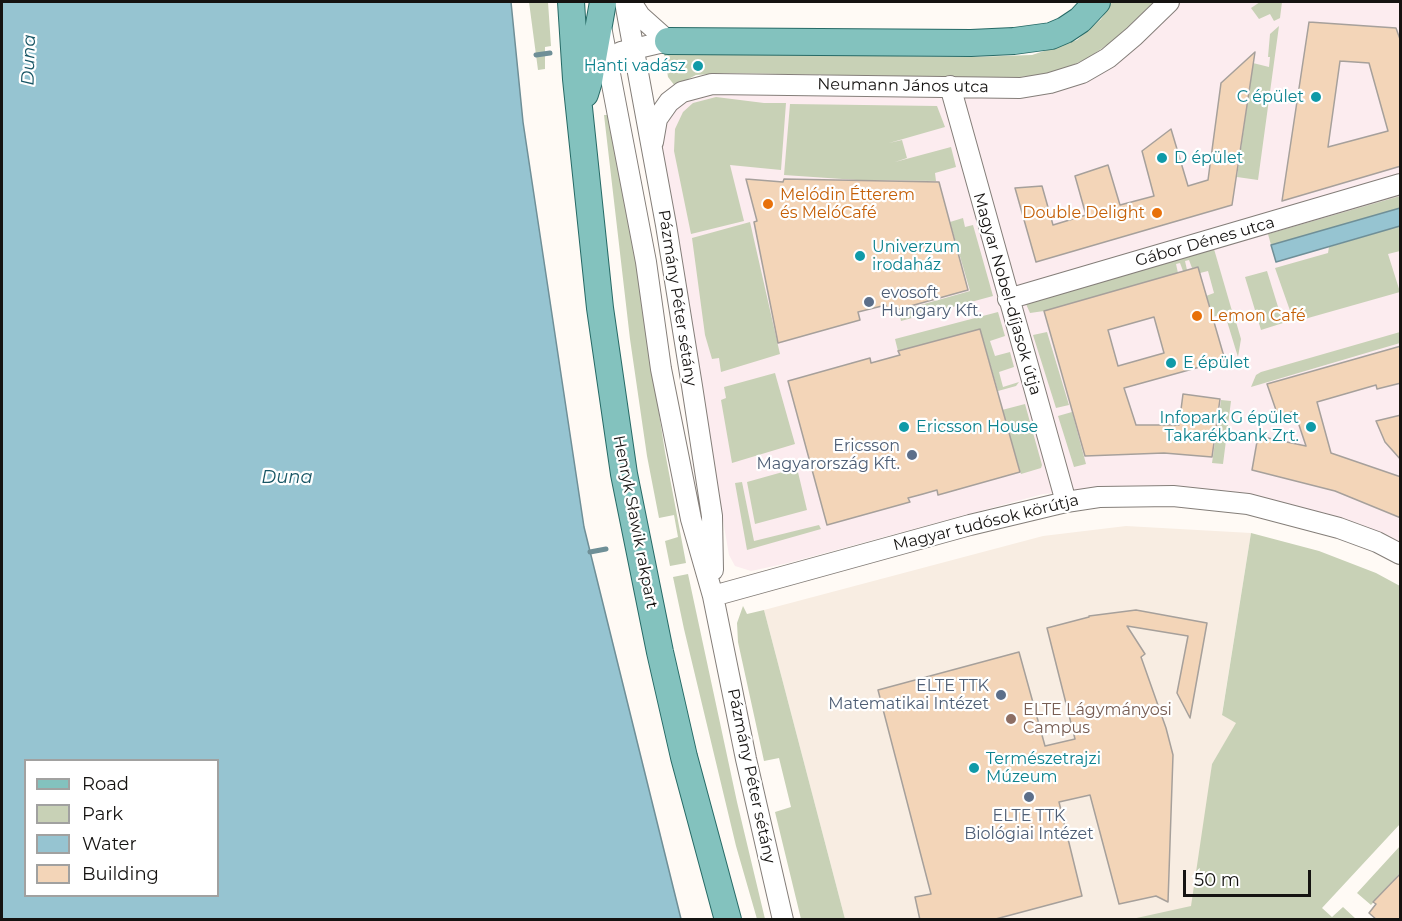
<!DOCTYPE html>
<html>
<head>
<meta charset="utf-8">
<style>
	body { margin:0 }
	#map { position:relative; width:1402px; height:921px; overflow:hidden; background:#fffaf5; font-family:Montserrat,sans-serif }
	canvas { display:block }
	.frame { position:absolute; inset:0; border:3px solid #151311; pointer-events:none }
	.legend { position:absolute; left:24px; top:759px; width:195px; height:138px; box-sizing:border-box; background:#fff; border:2px solid #a1a1a0; margin:0; padding:8px 10px; list-style:none; font-size:18px; color:#151311 }
	.legend li { display:flex; align-items:center; gap:12px; height:30px }
	.legend b { width:30px; border:2px solid #a1a1a0 }
	.scale { position:absolute; left:1183px; top:870px; width:128px; height:27px; box-sizing:border-box; border:3px solid #151311; border-top:0; padding-left:8px; font-size:18px; line-height:21px; white-space:nowrap; color:#151311; -webkit-text-stroke:4px #fff; paint-order:stroke }
</style>
</head>
<body>
<div id="map">
<canvas width="1402" height="921"></canvas>
<div class="frame"></div>
<ul class="legend">
<li><b style="height:8px;background:#83c2be"></b>Road</li>
<li><b style="height:16px;background:#c8d1b6"></b>Park</li>
<li><b style="height:16px;background:#96c4d1"></b>Water</li>
<li><b style="height:16px;background:#f3d5b8"></b>Building</li>
</ul>
<div class="scale">50 m</div>
</div>
<script>
const g = document.querySelector('canvas').getContext('2d');
g.lineJoin = 'round';
function fillPath(path, color) { g.fillStyle = color; g.fill(path, 'evenodd'); }
const poly = rows => new Path2D(rows.map(r => 'M' + r).join(''));
function stroke(path, color, width, dash) { g.strokeStyle = color; g.lineWidth = width; g.lineCap = dash ? 'butt' : 'round'; g.setLineDash(dash || []); g.stroke(path); }
function write(font, color, halo, rows, align = 'center') {
  g.font = font + ' Montserrat,sans-serif'; g.lineWidth = 4.5; g.setLineDash([]); g.textBaseline = 'middle'; g.strokeStyle = halo; g.fillStyle = color; for (const [text, x, y, turn = 0] of rows) {
    g.save(); g.translate(x, y); g.rotate((+turn || 0) * Math.PI / 180); g.textAlign = isNaN(turn) ? turn : align; if (halo) g.strokeText(text, 0, 0); g.fillText(text, 0, 0); g.restore();
  }
}
fillPath(poly([
	[1173,2,1400,2,1400,545,1349,523,1297,506,1258,497,1154,486,1043,494,788,563,751,571,735,566,729,555,658,146,662,118,685,96,715,90,1052,85]
]), '#fcecef');
fillPath(poly([
	[1126,526,1251,533,1222,714,1237,723,1212,764,1195,919,845,919,764,610,1043,536]
]), '#f8ede2');
fillPath(poly([
	[529,2,548,2,551,46,545,47,545,69,538,70],
	[1112,2,1154,2,1114,40,1088,58,1064,69,1041,75,1010,78,725,73,696,75,675,86,668,77,664,53,973,57,1032,55,1077,40,1101,19],
	[1260,2,1282,2,1280,18,1274,21,1270,14,1259,19,1251,8],
	[1279,26,1258,180,1237,177,1253,63,1269,67,1270,57,1268,57,1270,34],
	[716,97,764,103,786,103,781,170,730,165,744,221,691,234,674,151,675,129,683,112,693,103],
	[790,104,937,106,945,127,889,143,902,140,907,158,895,162,951,147,956,167,935,173,936,181,857,180,784,175],
	[604,115,608,115,629,220,665,452,686,563,670,566,665,541,678,537,674,515,659,518,647,456,630,339],
	[1400,196,1400,208,1271,245,1268,234],
	[963,218,965,227,973,225,993,296,901,321,899,311,970,291,950,222],
	[750,222,780,354,721,372,719,358,712,359,705,335,692,238],
	[1400,226,1400,251,1388,254,1400,292,1294,322,1275,268,1328,253,1329,247],
	[1214,249,1232,311,1224,314,1212,317,1206,296,1214,293,1208,271,1200,273,1198,267,1192,268,1189,260,1185,261,1187,270,1183,271,1180,263,1176,264,1178,273,1044,311,1030,313,1026,304],
	[1267,271,1283,323,1261,330,1245,277],
	[998,312,1005,336,990,341,995,356,1010,352,1014,367,999,372,1003,387,1019,382,1016,386,998,391,980,329,898,351,895,339],
	[1234,315,1241,339,1238,357,1226,318],
	[1047,332,1069,405,1056,408,1033,335],
	[1400,332,1400,343,1251,387,1256,375,1261,372],
	[775,373,795,444,732,463,721,400,726,398,724,387],
	[1221,400,1231,401,1223,464,1212,463],
	[1025,404,1042,465,1041,468,1021,474,1002,410],
	[1072,412,1086,464,1074,467,1058,416],
	[797,468,807,510,755,524,747,482],
	[742,482,754,541,819,525,821,529,747,550,735,483],
	[1251,533,1319,551,1376,573,1400,586,1400,824,1322,908,1332,917,1343,907,1356,919,1132,919,1191,906,1212,764,1236,723,1222,715],
	[688,574,737,802,765,919,757,919,736,846,684,629,673,577],
	[743,606,747,614,764,610,845,919,801,919,775,812,791,807,779,758,764,761,738,642,737,623],
	[1400,846,1400,873,1371,905,1357,893]
]), '#c8d1b6');
const water = poly([
	[2,2,511,2,523,122,584,527,681,919,2,919,2,2],
	[26,760,218,760,218,896,26,896,26,760],
	[1400,208,1400,226,1276,262,1271,245,1400,208]
]);
fillPath(water, '#96c4d1');
stroke(water, '#6f8f97', 1.5);
stroke(poly([
	[536,55,550,53],
	[590,552,606,549]
]), '#6f8f97', 5);
const building = poly([
	[1309,22,1396,28,1401,42,1401,166,1282,201,1309,22],
	[1340,61,1369,63,1388,131,1328,147,1340,61],
	[1255,52,1232,205,1036,262,1015,188,1042,186,1053,225,1086,215,1075,176,1108,165,1120,205,1154,196,1142,151,1171,129,1188,186,1208,180,1221,83,1255,52],
	[746,179,783,182,784,179,939,182,968,290,889,312,886,305,858,312,860,320,778,343,754,222,757,221,746,179],
	[1198,267,1225,360,1124,388,1136,425,1179,425,1183,394,1220,399,1212,457,1164,453,1085,456,1044,311,1198,267],
	[1154,317,1164,353,1118,366,1108,330,1154,317],
	[980,329,1020,472,938,495,937,490,923,494,908,498,910,502,827,525,788,381,870,358,871,363,900,355,898,351,980,329],
	[1401,346,1401,383,1377,389,1376,385,1317,402,1331,453,1401,477,1401,518,1335,491,1252,470,1258,436,1306,446,1295,413,1292,412,1278,416,1267,384,1401,346],
	[1401,415,1401,460,1385,442,1376,421,1401,415],
	[1136,610,1207,623,1190,718,1177,693,1188,636,1127,626,1145,654,1141,657,1166,728,1173,755,1168,902,1156,896,1119,904,1090,795,1059,802,1082,896,992,920,920,920,915,897,931,894,878,690,1019,652,1045,746,1075,739,1047,628,1089,617,1089,616,1136,610],
	[1401,873,1401,920,1377,920,1369,913,1376,904,1373,902,1401,873]
]);
fillPath(building, '#f3d5b8');
stroke(building, '#a6a09b', 1.5);
const minor = poly([
	[625,2,666,225,692,386,712,516,713,570],
	[631,2,640,16,668,41],
	[602,32,646,262,661,369,691,519,713,596,746,759,783,920],
	[621,52,668,41],
	[950,86,1066,502],
	[653,142,657,119,669,102,682,92,712,84,1020,88,1050,83,1082,73,1108,58,1134,36,1169,2],
	[1008,299,1400,184],
	[713,596,970,525,1066,502,1099,497,1173,496,1248,504,1339,528,1377,542,1400,554]
]);
const major = poly([
	[571,2,576,79,600,308,624,474,660,652,684,757,728,920],
	[668,41,971,43,1014,41,1051,36,1065,30,1080,20,1097,2],
	[585,94,589,81,603,2]
]);
stroke(minor, '#847e79', 22);
stroke(major, '#276a66', 28);
stroke(minor, '#fff', 20);
stroke(major, '#83c2be', 26);
for (const [x, y, r, color] of [
	[698,66,6,"#0f9aa8"],
	[1316,97,6,"#0f9aa8"],
	[1162,158,6,"#0f9aa8"],
	[768,204,6,"#e8710a"],
	[1157,213,6,"#e8710a"],
	[860,256,6,"#0f9aa8"],
	[869,302,6,"#5c6f8a"],
	[1197,316,6,"#e8710a"],
	[1171,363,6,"#0f9aa8"],
	[904,427,6,"#0f9aa8"],
	[1311,427,6,"#0f9aa8"],
	[912,455,6,"#5c6f8a"],
	[1001,695,6,"#5c6f8a"],
	[1011,719,6,"#8d6e63"],
	[974,768,6,"#0f9aa8"],
	[1029,797,6,"#5c6f8a"]
]) { const dot = new Path2D(); dot.arc(x, y, r, 0, 2 * Math.PI); g.fillStyle = color; g.fill(dot); stroke(dot, '#fff', 2); }
write('16px', '#0d838f', '#fff', [
	["Hanti vadász",686,66,"right"],
	["C épület",1304,97,"right"],
	["D épület",1174,158],
	["Univerzum",872,247],
	["irodaház",872,265],
	["E épület",1183,363],
	["Infopark G épület",1299,418,"right"],
	["Takarékbank Zrt.",1299,436,"right"],
	["Ericsson House",916,427],
	["Természetrajzi",986,759],
	["Múzeum",986,777]
], 'left');
write('16px', '#151311', '#fff', [
	["Neumann János utca",903,86,1],
	["Gábor Dénes utca",1205,242,-16],
	["Magyar Nobel-díjasok útja",1007,294,74],
	["Pázmány Péter sétány",677,298,81],
	["Henryk Sławik rakpart",635,522,79],
	["Magyar tudósok körútja",986,523,-14],
	["Pázmány Péter sétány",751,776,78]
]);
write('16px', '#c56008', '#fff', [
	["Melódin Étterem",780,195],
	["és MelóCafé",780,213],
	["Double Delight",1145,213,"right"],
	["Lemon Café",1209,316]
], 'left');
write('16px', '#4e5e75', '#fff', [
	["evosoft",881,293,"left"],
	["Hungary Kft.",881,311,"left"],
	["Ericsson",900,446],
	["Magyarország Kft.",900,464],
	["ELTE TTK",989,686],
	["Matematikai Intézet",989,704],
	["ELTE TTK",1029,816,"center"],
	["Biológiai Intézet",1029,834,"center"]
], 'right');
write('16px', '#785e54', '#fff', [
	["ELTE Lágymányosi",1023,710],
	["Campus",1023,728]
], 'left');
write('italic 18px', '#185665', '#fff', [
	["Duna",29,60,-88],
	["Duna",287,478]
]);
</script>
</body>
</html>
